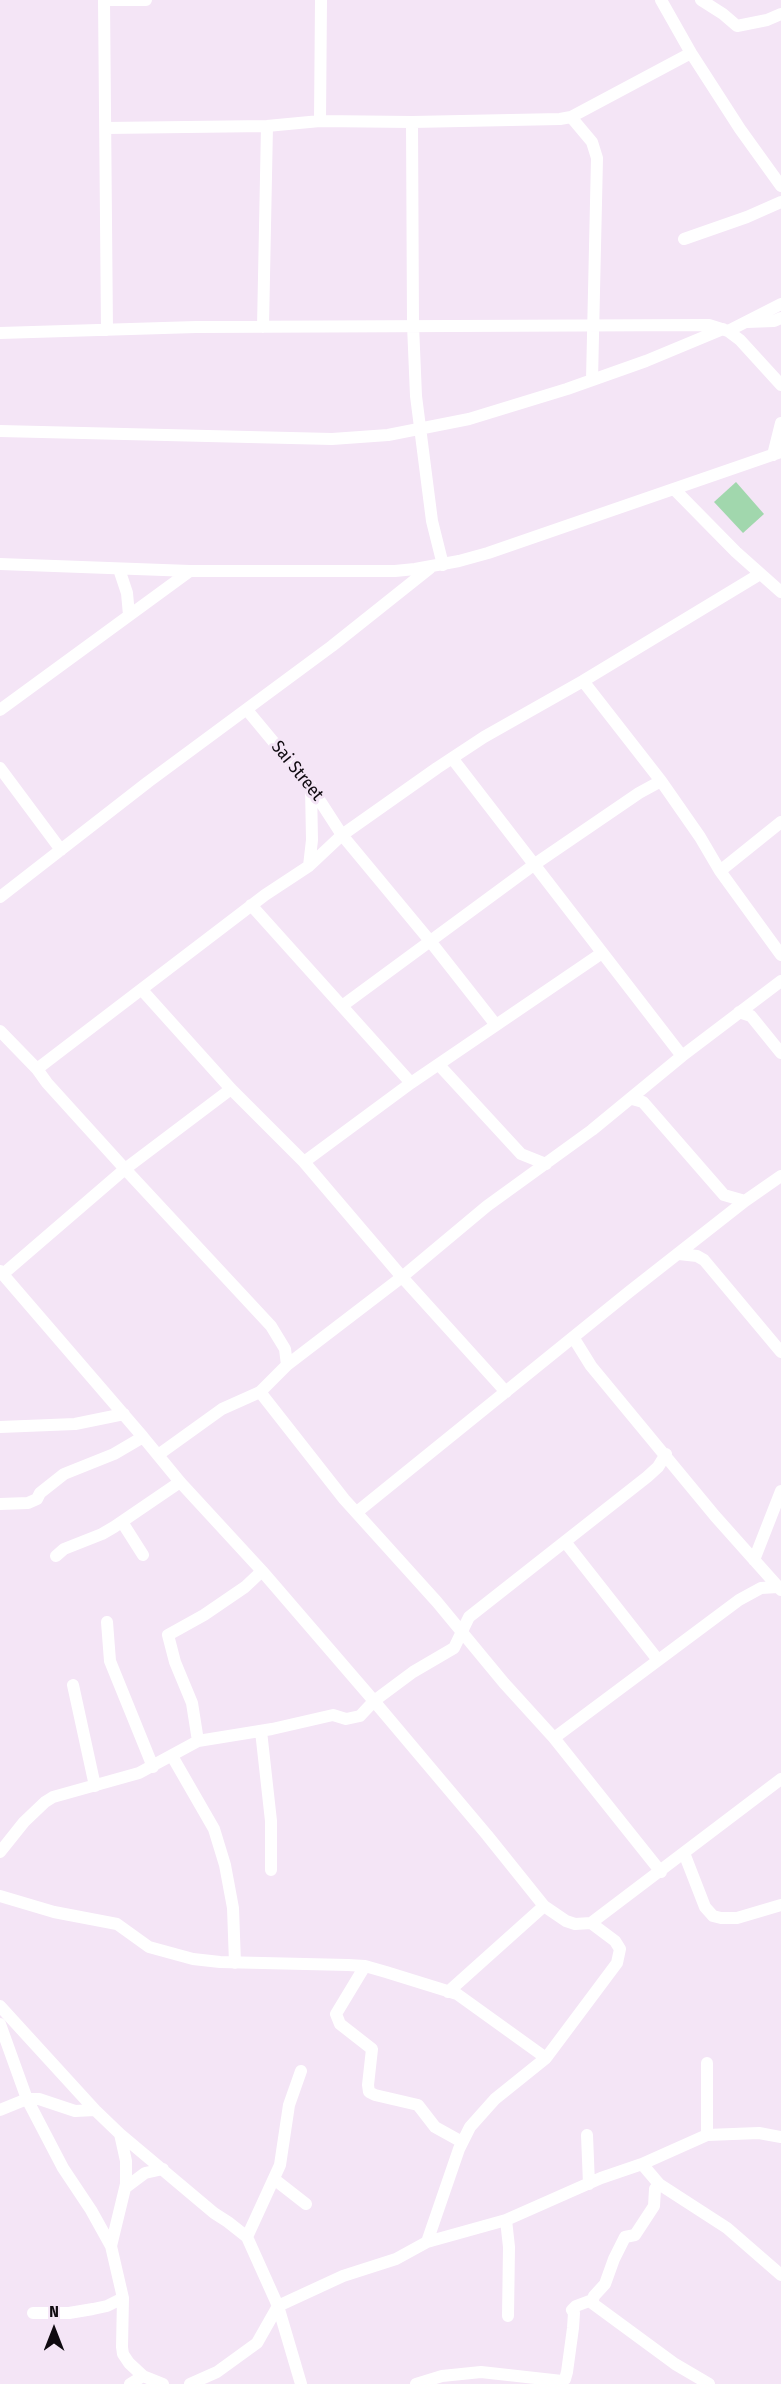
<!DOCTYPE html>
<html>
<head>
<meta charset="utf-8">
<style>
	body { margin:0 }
	#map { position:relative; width:781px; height:2384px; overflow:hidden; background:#f4e5f6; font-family:"Fira Sans Condensed",sans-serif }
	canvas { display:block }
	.north { position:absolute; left:24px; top:2300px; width:60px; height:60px; -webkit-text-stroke:4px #f4e5f6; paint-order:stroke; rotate:0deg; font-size:16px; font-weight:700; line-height:24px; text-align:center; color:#0f0a10 }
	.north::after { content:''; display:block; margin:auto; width:21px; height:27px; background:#0f0a10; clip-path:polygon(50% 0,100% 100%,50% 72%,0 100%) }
</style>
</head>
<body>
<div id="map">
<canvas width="781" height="2384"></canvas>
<div class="north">N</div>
</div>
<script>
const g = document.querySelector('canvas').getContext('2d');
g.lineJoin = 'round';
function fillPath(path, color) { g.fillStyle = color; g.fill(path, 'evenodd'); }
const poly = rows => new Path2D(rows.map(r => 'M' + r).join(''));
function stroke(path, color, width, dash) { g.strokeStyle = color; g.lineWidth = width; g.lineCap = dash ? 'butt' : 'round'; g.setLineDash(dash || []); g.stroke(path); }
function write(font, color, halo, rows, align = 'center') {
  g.font = font + ' "Fira Sans Condensed",sans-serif'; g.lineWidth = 6; g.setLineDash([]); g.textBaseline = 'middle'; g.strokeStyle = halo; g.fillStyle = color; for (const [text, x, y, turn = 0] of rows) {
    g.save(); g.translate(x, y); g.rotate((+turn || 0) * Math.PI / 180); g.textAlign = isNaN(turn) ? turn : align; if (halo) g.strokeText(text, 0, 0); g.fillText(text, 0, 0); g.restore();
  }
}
fillPath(poly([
	[736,482,764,514,743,533,714,502]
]), '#a1d7ad');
stroke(poly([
	[104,0,107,330],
	[104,0,146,0],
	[661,0,691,53,740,129,781,186],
	[701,0,723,14,737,26,767,20,781,14],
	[571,117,592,142,597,158,592,380],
	[320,121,321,0],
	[412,122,413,325,416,396,432,521,443,565],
	[106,128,267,126,320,121,412,122,560,119,571,117,691,53],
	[684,239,747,217,781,202],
	[747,322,774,321,781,318],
	[263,327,267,126],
	[728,331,781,304],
	[0,333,196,327,709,325,728,331,740,340,781,385],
	[0,431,332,439,388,435,469,419,567,389,646,361,723,329],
	[773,455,781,423],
	[674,489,736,552,781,592],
	[0,564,190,571,395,571,415,569,459,561,488,553,781,452],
	[119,569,127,593,129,615],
	[583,681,661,781,700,837,720,871,781,955],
	[0,710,190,571],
	[247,710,311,787,342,835,430,941,496,1025],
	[452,758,682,1056],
	[0,768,61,850],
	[309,866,312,840,311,787],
	[720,871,781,822],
	[0,897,148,782,332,646,430,568],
	[251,905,411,1083],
	[142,990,231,1089,304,1162,402,1277,506,1392],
	[342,1006,535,864,639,793,661,781],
	[739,1012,751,1016,781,1053],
	[0,1031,37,1069,47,1083,125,1169,271,1326,285,1349,287,1365],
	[439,1065,521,1154,546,1164],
	[37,1069,265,895,309,866,342,835,437,768,484,737,583,681,760,574],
	[632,1099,643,1102,724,1195,745,1201],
	[304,1162,411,1083,602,953],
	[679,1254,697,1256,704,1260,781,1352],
	[0,1271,143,1437,180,1482,262,1571,374,1701,487,1835,544,1906,566,1921,575,1924,591,1923,781,1779],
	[3,1274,125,1169,231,1089],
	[573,1337,591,1366,715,1516,781,1590],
	[260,1392,344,1499,437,1602,504,1683,554,1738,661,1872],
	[0,1427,75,1424,124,1414],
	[158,1455,222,1409,260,1392,287,1365,402,1277,487,1206,592,1130,682,1056,781,981],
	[0,1504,28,1503,37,1499,40,1493,64,1474,114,1454,143,1437],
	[357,1512,629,1292,745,1201,781,1176],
	[122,1522,143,1555],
	[566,1543,658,1660],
	[56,1556,64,1549,102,1534,114,1527,180,1482],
	[754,1560,781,1491],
	[107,1622,110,1661,153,1767],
	[73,1685,95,1786],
	[261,1731,271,1821,271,1870],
	[554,1738,739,1600,761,1588,778,1587],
	[198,1741,192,1703,175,1662,168,1635,204,1615,245,1587,262,1571],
	[172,1756,214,1829,225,1865,233,1908,235,1963],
	[0,1852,24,1822,45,1802,53,1797,139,1773,198,1741,272,1729,333,1715,346,1719,360,1716,374,1701,413,1672,454,1648,469,1617,647,1477,658,1467,666,1454],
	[684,1853,705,1907,713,1916,721,1918,737,1918,781,1905],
	[0,1896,54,1912,117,1924,149,1947,193,1959,220,1962,348,1965,365,1966,386,1972,457,1994,546,2058],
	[365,1966,336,2014,340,2024,372,2049,368,2085,369,2092,375,2095,418,2105,435,2127,462,2142],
	[448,1992,544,1906],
	[0,2006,95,2110,120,2134,214,2213,228,2222,247,2237,278,2306,301,2384],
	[0,2024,27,2099,63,2168,91,2210,111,2246,123,2298,122,2347,123,2354,129,2363,143,2376,163,2384],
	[707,2063,707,2135],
	[0,2110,27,2099,39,2099,75,2111,95,2110],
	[587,2135,589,2184],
	[642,2164,659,2184,727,2228,781,2275],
	[274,2179,306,2204],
	[659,2184,655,2189,654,2206,635,2235,625,2237,614,2259,605,2284,594,2296,592,2303,675,2364,709,2384],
	[125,2188,145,2173,163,2169],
	[506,2220,509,2247,508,2316],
	[247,2237,280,2165,289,2105,301,2071],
	[427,2242,506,2220,601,2178,642,2164,707,2135,759,2133,781,2137],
	[111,2246,126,2184,126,2161,120,2134],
	[33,2313,69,2313,93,2309,107,2306,123,2298],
	[130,2384,143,2376],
	[190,2384,217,2372,257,2343,278,2306,343,2276,396,2259,427,2242,459,2149,470,2127,495,2099,546,2058,617,1963,620,1949,615,1941,591,1923],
	[416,2384,442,2376,481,2372,562,2381,565,2379,567,2372,573,2328,574,2313,572,2310,576,2306,592,2300]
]), '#fff', 12);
write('18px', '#0f0a10', '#f4e5f6', [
	["Sai Street",297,771,51]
]);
</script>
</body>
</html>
